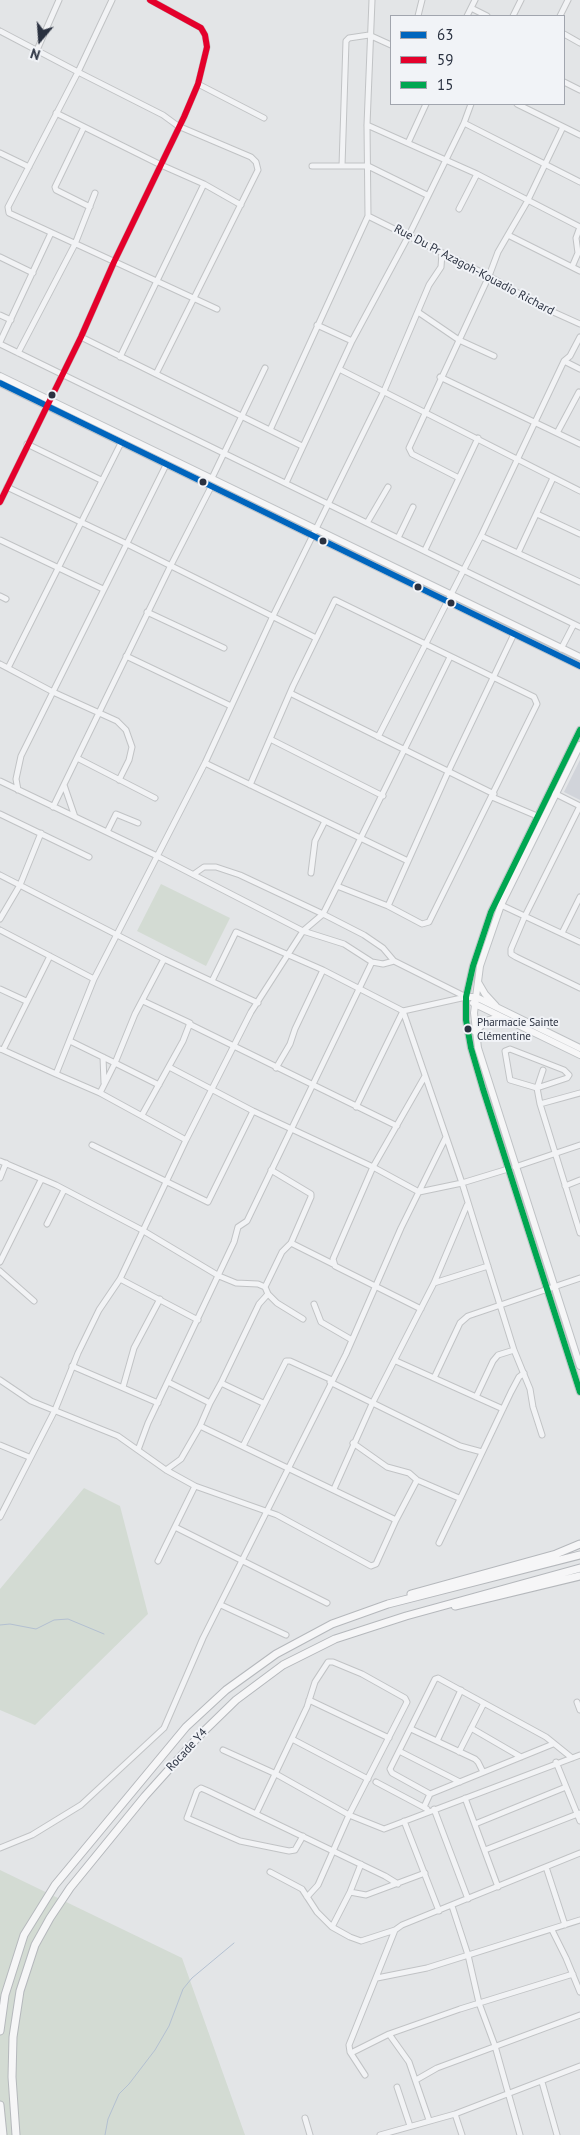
<!DOCTYPE html>
<html>
<head>
<meta charset="utf-8">
<style>
	body { margin:0 }
	#map { position:relative; width:580px; height:2135px; overflow:hidden; background:#e3e5e7; font-family:"PT Sans",sans-serif }
	canvas { display:block }
	.legend { position:absolute; left:390px; top:15px; width:175px; height:90px; box-sizing:border-box; background:#f1f3f7; border:1px solid #a1a5ae; margin:0; padding:6px 9px; list-style:none; font-size:15px; color:#2a3140 }
	.legend li { display:flex; align-items:center; gap:10px; height:25px }
	.legend b { width:25px; border:1px solid #a1a5ae }
	.north { position:absolute; left:15px; top:15px; width:50px; height:50px; -webkit-text-stroke:4px #f1f3f7; paint-order:stroke; rotate:198deg; font-size:14px; font-weight:700; line-height:20px; text-align:center; color:#2a3140 }
	.north::after { content:''; display:block; margin:auto; width:18px; height:22px; background:#2a3140; clip-path:polygon(50% 0,100% 100%,50% 72%,0 100%) }
</style>
</head>
<body>
<div id="map">
<canvas width="580" height="2135"></canvas>
<ul class="legend">
<li><b style="height:6px;background:#0065bd"></b>63</li>
<li><b style="height:6px;background:#e4002b"></b>59</li>
<li><b style="height:6px;background:#00a651"></b>15</li>
</ul>
<div class="north">N</div>
</div>
<script>
const g = document.querySelector('canvas').getContext('2d');
g.lineJoin = 'round';
function fillPath(path, color) { g.fillStyle = color; g.fill(path, 'evenodd'); }
const poly = rows => new Path2D(rows.map(r => 'M' + r).join(''));
function stroke(path, color, width, dash) { g.strokeStyle = color; g.lineWidth = width; g.lineCap = dash ? 'butt' : 'round'; g.setLineDash(dash || []); g.stroke(path); }
function write(font, color, halo, rows, align = 'center') {
  g.font = font + ' "PT Sans",sans-serif'; g.lineWidth = 4; g.setLineDash([]); g.textBaseline = 'middle'; g.strokeStyle = halo; g.fillStyle = color; for (const [text, x, y, turn = 0] of rows) {
    g.save(); g.translate(x, y); g.rotate((+turn || 0) * Math.PI / 180); g.textAlign = isNaN(turn) ? turn : align; if (halo) g.strokeText(text, 0, 0); g.fillText(text, 0, 0); g.restore();
  }
}
fillPath(poly([
	[580,760,580,800,564,792]
]), '#d1d4da');
fillPath(poly([
	[161,884,230,918,206,966,137,931],
	[84,1488,120,1506,148,1614,35,1725,0,1710,0,1589],
	[0,1870,182,1958,245,2135,0,2135]
]), '#d3dbd3');
stroke(poly([
	[0,1625,10,1624,36,1629,54,1620,68,1619,104,1634],
	[105,2135,108,2119,119,2094,129,2084,155,2050,169,2026,183,1989,192,1978,234,1943]
]), '#b3c0d1', 1);
const minor = poly([
	[112,0,78,72,163,115,178,126,251,157,256,162,258,170,156,374],
	[471,8,487,16],
	[418,16,422,0],
	[467,16,475,0],
	[513,16,521,0],
	[560,16,568,0],
	[0,31,78,72,8,207,9,213,217,309],
	[564,34,580,43],
	[37,50,59,0],
	[564,82,580,90],
	[198,84,264,118],
	[517,104,580,135],
	[56,113,161,165,204,184,241,205],
	[464,123,580,182],
	[367,125,477,174,580,227],
	[84,127,55,187,56,190,90,207],
	[408,143,426,104],
	[0,153,29,167],
	[312,166,368,166,427,195],
	[342,166,346,41,349,38,369,35,391,45],
	[459,209,477,174],
	[368,216,489,276,540,306,580,324],
	[508,235,580,271],
	[0,257,33,273],
	[572,267,578,253,576,238,580,227],
	[418,312,459,340,494,356],
	[0,315,11,320],
	[317,325,352,341],
	[81,337,302,446],
	[0,342,51,233],
	[0,344,580,627],
	[18,353,75,244,95,193],
	[120,357,204,184],
	[564,361,580,369],
	[339,369,580,491],
	[440,377,580,444],
	[270,430,368,216,367,125,372,0],
	[557,433,579,392],
	[27,444,101,480],
	[212,478,265,368],
	[459,478,412,454,409,448,489,276,498,252,527,202,563,127],
	[286,483,352,341,409,235,464,123,471,104],
	[7,487,127,544,316,638],
	[0,502,81,337,114,262,184,117,198,84,207,47,205,35,201,28,150,0],
	[537,514,580,534],
	[367,523,388,487],
	[481,536,580,582],
	[398,538,413,507],
	[0,540,103,589],
	[425,550,478,438],
	[518,553,553,478],
	[0,596,6,599],
	[147,612,224,648],
	[561,649,574,624],
	[126,656,231,706],
	[0,664,53,692,117,721,126,730,132,747,129,760,119,780],
	[8,668,121,443],
	[290,693,494,794],
	[378,737,481,536,564,361,570,356,580,337],
	[270,739,383,796],
	[77,758,155,798],
	[205,763,408,861],
	[0,781,157,856,303,931,323,914,364,935,383,948,394,961],
	[64,785,75,817],
	[250,785,293,686,335,600,534,697,537,704,429,922,422,924,388,906],
	[18,790,16,779,21,756,166,465],
	[554,793,580,806],
	[492,797,537,816],
	[580,806,525,916,511,949,511,954,516,957,580,988],
	[53,807,170,567,211,487],
	[0,814,89,857],
	[107,832,116,814,138,823],
	[311,873,315,841,325,821],
	[194,874,204,867,216,867,240,875,323,914,337,886,388,906,448,772,514,634],
	[0,875,164,959,258,1003],
	[337,886,450,657],
	[501,905,580,942],
	[0,919,20,885,41,833],
	[0,930,94,979],
	[562,933,580,897],
	[212,981,236,932,323,970],
	[0,989,26,1001],
	[403,1011,462,1183,514,1350,530,1389,533,1407,542,1435],
	[189,1024,397,1126],
	[70,1041,115,1063,100,1093],
	[0,1049,3,1050,50,956],
	[3,1050,56,1074],
	[103,1057,104,1083],
	[169,1067,253,1111,373,1167,419,1192,462,1183,508,1169],
	[276,1068,290,1044,295,1029,323,970,403,1011,466,997],
	[159,1085,115,1063,135,1014,164,959],
	[580,1093,540,1104,580,1233],
	[540,1104,537,1088,510,1080,505,1051,510,1049,564,1070,569,1075,567,1078,537,1088,543,1070],
	[356,1107,403,1011],
	[142,1115,183,1041,190,1023,143,1001],
	[186,1140,100,1093,56,1074,94,979,205,763,272,618,384,391,429,285,441,267,442,253],
	[92,1145,208,1202,253,1111],
	[0,1161,56,1185,142,1230,219,1276,236,1283,258,1284,265,1287,268,1294,277,1303,303,1319],
	[515,1167,580,1145],
	[271,1170,311,1194,311,1197,291,1243,333,1264],
	[0,1178,6,1163],
	[565,1186,580,1180],
	[47,1224,64,1190],
	[0,1262,41,1180],
	[0,1271,34,1301],
	[120,1279,198,1320],
	[434,1283,488,1266],
	[265,1287,282,1252,291,1243],
	[314,1304,321,1322,352,1340],
	[421,1309,335,1266,333,1259,373,1167,425,1076],
	[396,1361,503,1409],
	[72,1366,158,1403],
	[434,1378,460,1323,468,1316,580,1278],
	[0,1380,31,1401,118,1436,166,1470,195,1486,277,1515,371,1566,376,1564,396,1520,200,1426,181,1459,166,1470],
	[168,1382,210,1403,200,1426],
	[330,1382,460,1446,482,1452],
	[123,1387,134,1348,160,1299],
	[476,1397,493,1361,498,1355,514,1350],
	[210,1403,221,1383],
	[263,1403,221,1383,259,1304,268,1294],
	[353,1443,387,1467,409,1473,417,1480,459,1498],
	[0,1445,29,1457],
	[243,1446,286,1361,290,1361,332,1380],
	[138,1450,148,1423,234,1242,238,1227,247,1221,372,962],
	[334,1489,372,1404,434,1283,467,1205],
	[0,1517,55,1410,78,1353,99,1310,120,1279,186,1140,251,1012,303,931,344,944,372,962,383,964,394,961,466,997],
	[396,1520,417,1480],
	[175,1527,327,1603],
	[439,1543,511,1392,519,1377,524,1373],
	[158,1561,195,1486],
	[221,1605,286,1635],
	[309,1700,389,1738],
	[577,1702,580,1710],
	[471,1728,521,1757],
	[411,1729,475,1759,478,1762,483,1772],
	[292,1739,368,1779],
	[437,1741,461,1690],
	[223,1750,276,1774,349,1815,384,1829,580,1755],
	[399,1751,460,1782],
	[459,1752,484,1703],
	[556,1762,580,1821],
	[376,1782,427,1809],
	[430,1794,392,1773,390,1769,435,1679,438,1678,546,1737,572,1758],
	[465,1798,498,1887],
	[424,1807,430,1794,553,1744],
	[434,1809,468,1899],
	[256,1814,307,1707,315,1682,328,1662,333,1662,362,1674,405,1698,407,1702,349,1815,318,1885,307,1897],
	[404,1821,439,1911],
	[475,1824,566,1787],
	[303,1836,295,1850,289,1851,240,1841,187,1818,197,1791,201,1788,208,1791,385,1876,398,1884],
	[0,1848,32,1835,81,1805,164,1728,203,1638,346,1354,401,1228,446,1137],
	[485,1850,580,1813],
	[546,1867,565,1925],
	[270,1872,302,1889,317,1912,332,1927,350,1937,361,1941,395,1930],
	[350,1892,366,1895,425,1873],
	[452,1906,468,1955,479,2003,495,2046,520,2135],
	[332,1927,350,1892,361,1864],
	[552,1930,566,1958,580,1992],
	[377,1978,427,1968,580,1920],
	[389,2034,460,2009,573,1974],
	[351,2053,389,2034,409,2062,429,2120],
	[365,2075,350,2052,349,2045,395,1930,402,1925,580,1853],
	[416,2080,437,2068,580,2015],
	[542,2082,557,2135],
	[397,2087,410,2126],
	[455,2114,462,2135],
	[305,2118,310,2135],
	[380,2135,455,2114,580,2066]
]);
const major = poly([
	[0,376,580,657],
	[0,383,580,666],
	[580,730,491,912,473,966,466,997,466,1020,471,1048,483,1089,580,1392],
	[580,745,501,905,480,966,474,1013,478,1048,580,1366],
	[478,982,485,994,496,1006],
	[466,997,476,997,580,1048],
	[473,1003,580,1055],
	[475,1032,486,1021,500,1017]
]);
const highway = poly([
	[411,1594,556,1554,580,1544],
	[455,1606,580,1576],
	[0,2031,5,1995,24,1935,55,1885,186,1727,226,1690,276,1654,332,1624,388,1604,580,1555],
	[0,2105,3,2135],
	[16,2135,12,2077,13,2037,20,1991,35,1945,50,1918,70,1888,145,1796,199,1736,236,1700,283,1665,335,1639,406,1616,580,1568]
]);
stroke(minor, '#c1c3c5', 7);
stroke(major, '#bfc2c5', 8);
stroke(highway, '#b5b8bc', 9);
stroke(minor, '#f2f3f5', 5);
stroke(major, '#f6f6f7', 6);
stroke(highway, '#f6f6f7', 7);
stroke(poly([
	[0,383,580,666]
]), '#0065bd', 6);
stroke(poly([
	[0,502,81,337,114,262,184,117,198,84,207,47,205,35,201,28,150,0]
]), '#e4002b', 6);
stroke(poly([
	[580,730,491,912,473,966,466,997,466,1020,471,1048,483,1089,580,1392]
]), '#00a651', 6);
for (const [x, y, r, color] of [
	[52,395,4.5,"#2a3140"],
	[203,482,4.5,"#2a3140"],
	[323,541,4.5,"#2a3140"],
	[418,587,4.5,"#2a3140"],
	[451,603,4.5,"#2a3140"],
	[468,1029,4.5,"#2a3140"]
]) { const dot = new Path2D(); dot.arc(x, y, r, 0, 2 * Math.PI); g.fillStyle = color; g.fill(dot); stroke(dot, '#f1f3f7', 2); }
write('11px', '#2a3140', '#f1f3f7', [
	["Pharmacie Sainte",477,1023],
	["Clémentine",477,1037]
], 'left');
write('12px', '#2a3140', '#f1f3f7', [
	["Rue Du Pr Azagoh-Kouadio Richard",474,270,28],
	["Rocade Y4",187,1750,-47]
]);
</script>
</body>
</html>
